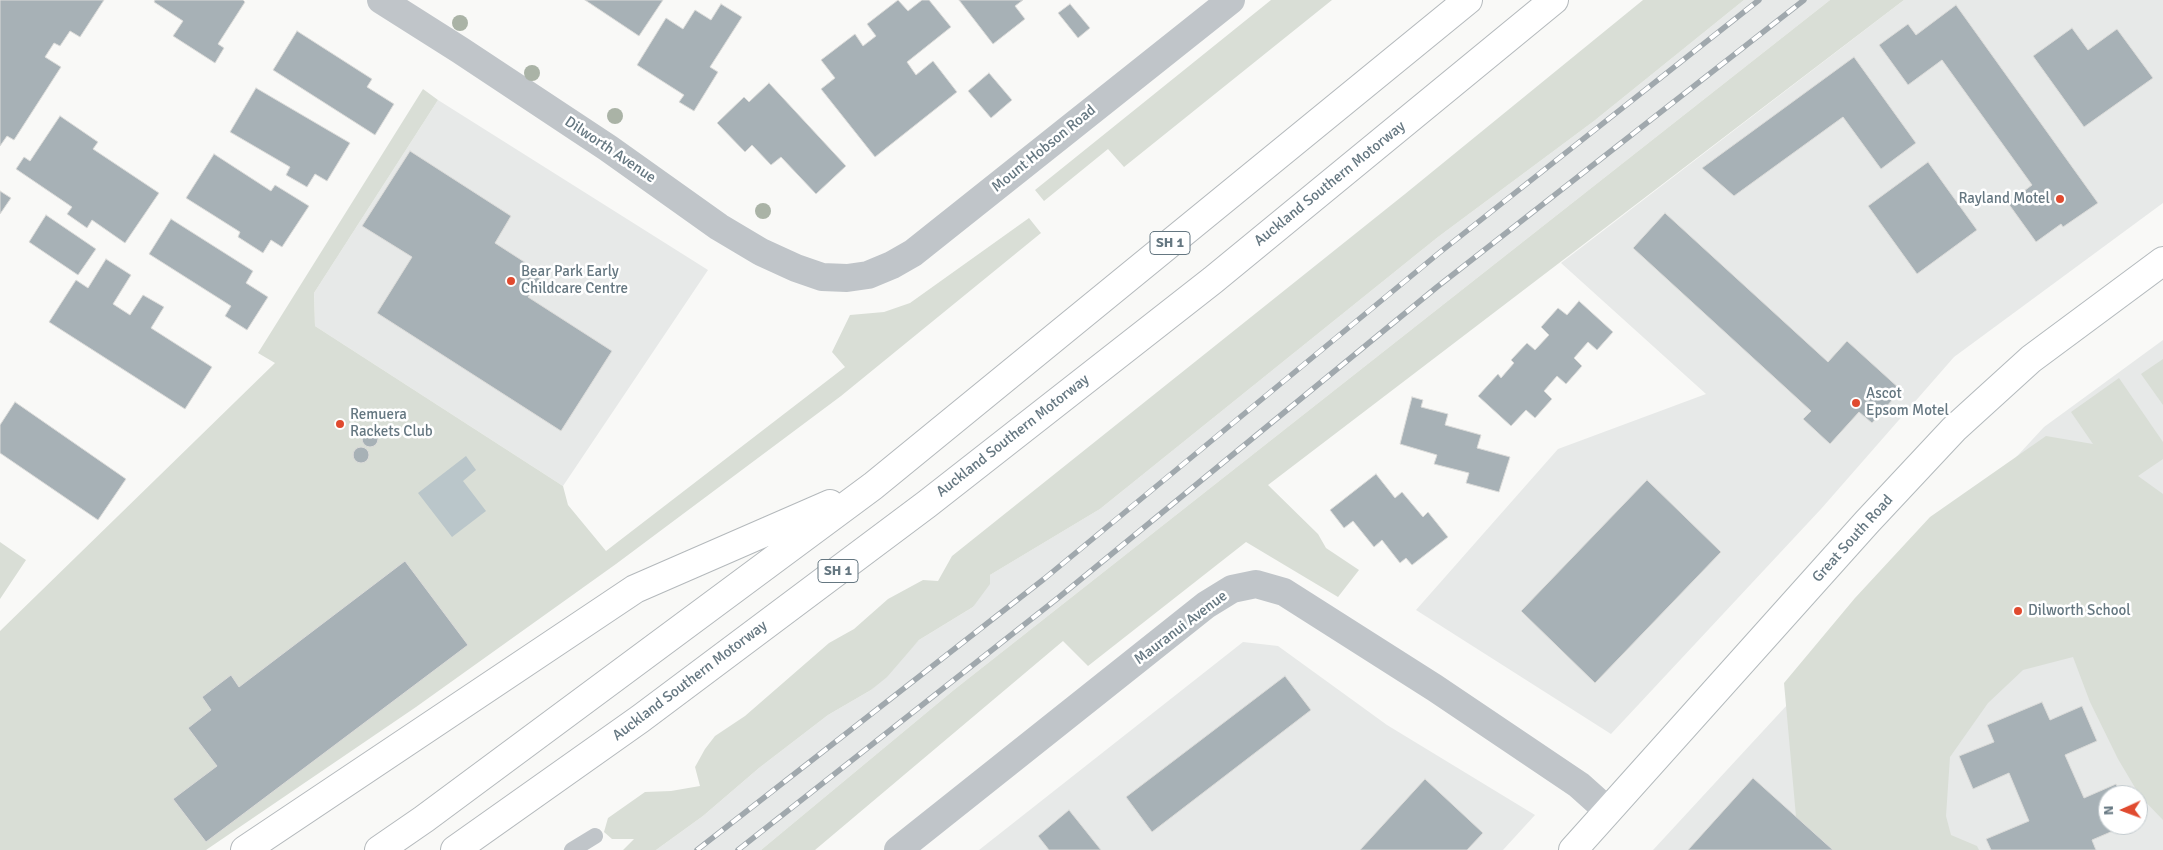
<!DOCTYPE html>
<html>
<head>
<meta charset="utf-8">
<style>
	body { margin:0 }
	#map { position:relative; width:2163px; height:850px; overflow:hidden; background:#f9f9f7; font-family:Signika,sans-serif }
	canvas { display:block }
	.north { position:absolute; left:2098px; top:785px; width:50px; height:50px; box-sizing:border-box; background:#fff; border:1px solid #c1c9cd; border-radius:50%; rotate:268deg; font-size:14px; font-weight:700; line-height:20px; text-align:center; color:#657781 }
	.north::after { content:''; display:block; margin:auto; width:18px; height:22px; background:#e04a2f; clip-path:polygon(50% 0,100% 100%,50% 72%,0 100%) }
</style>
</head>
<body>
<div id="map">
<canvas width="2163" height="850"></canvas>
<div class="north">N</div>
</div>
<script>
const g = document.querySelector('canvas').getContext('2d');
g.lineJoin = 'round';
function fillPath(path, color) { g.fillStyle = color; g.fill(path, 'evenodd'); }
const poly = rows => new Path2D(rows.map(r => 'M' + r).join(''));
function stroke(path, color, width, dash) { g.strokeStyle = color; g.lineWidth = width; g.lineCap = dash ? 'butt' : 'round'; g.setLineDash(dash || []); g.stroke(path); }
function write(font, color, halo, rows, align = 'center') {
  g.font = font + ' Signika,sans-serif'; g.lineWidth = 5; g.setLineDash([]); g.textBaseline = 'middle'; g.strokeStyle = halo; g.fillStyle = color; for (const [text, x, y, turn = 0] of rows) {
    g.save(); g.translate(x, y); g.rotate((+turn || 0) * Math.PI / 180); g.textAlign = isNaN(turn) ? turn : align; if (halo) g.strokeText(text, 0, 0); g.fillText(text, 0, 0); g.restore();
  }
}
fillPath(poly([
	[1744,0,1830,0,955,689,761,850,656,850,703,816,759,768,828,715,871,690,919,640,973,607,990,575,1100,509,1438,237,1594,121],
	[1904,0,2163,0,2163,203,1954,357,1821,509,1611,734,1416,610,1558,449,1706,394,1561,263],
	[438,100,708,270,563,486,315,326,314,293],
	[2163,340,2163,850,1653,850,2044,427],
	[2108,795,2138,795,2138,825,2108,825],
	[1243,642,1278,646,1387,725,1535,815,1503,850,979,850]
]), '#e7e9e8');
fillPath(poly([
	[1271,0,1332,0,1124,167,1108,149,1044,201,1035,190],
	[1643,0,1744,0,1594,121,1438,237,1100,509,990,575,990,584,973,607,919,640,887,677,871,690,828,715,759,768,703,816,656,850,623,850,634,839,612,839,604,832,608,818,645,792,671,791,700,786,695,767,705,749,715,736,745,716,829,643,854,629,888,599,923,580,938,581,952,556,1405,194],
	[1830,0,1904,0,1268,485,1318,534,1326,548,1359,570,1338,597,1246,542,1088,666,1063,641,815,850,761,850,955,689],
	[423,89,438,100,314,293,315,326,563,486,568,505,606,551,845,367,832,352,850,315,884,312,910,303,1029,218,1041,233,841,396,616,564,416,707,206,850,0,850,0,631,275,363,258,353],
	[2163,359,2163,405,2141,374],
	[2119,378,2163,442,2163,459,2138,476,2163,494,2163,820,2140,796,2118,759,2090,702,2073,657,2023,670,1988,703,1950,757,1946,816,1951,835,1977,846,1979,850,1799,850,1784,683,1855,598,1930,517,2046,436,2093,444,2071,412],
	[0,542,26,560,0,599]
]), '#d9ded6');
fillPath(poly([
	[466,456,476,470,463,481,486,511,452,537,418,493]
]), '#bac6ca');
const building = poly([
	[0,0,104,0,80,37,70,31,60,46,54,43,45,57,61,67,14,140,7,136,0,146,0,0],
	[155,0,243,0,245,2,218,44,224,48,215,63,173,36,183,21,154,2,155,0],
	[585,0,663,0,639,36,585,0],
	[898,0,908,11,922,0,929,0,951,27,907,62,916,75,933,61,957,92,875,157,821,89,835,78,821,60,855,34,863,46,876,36,867,24,898,0],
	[959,0,1023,0,1015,6,1025,19,993,44,959,0],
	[721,4,742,17,710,67,718,72,694,111,679,102,684,95,637,65,666,18,683,29,695,10,711,20,721,4],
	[1070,4,1090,28,1078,38,1058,13,1070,4],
	[1956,5,2098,203,2063,227,2061,224,2036,242,2008,203,2032,185,1942,60,1908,85,1879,45,1908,24,1916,35,1956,5],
	[2072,28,2088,50,2117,29,2153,78,2084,127,2033,56,2072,28],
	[297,31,372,79,367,87,394,104,375,135,273,70,297,31],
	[1854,57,1916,143,1881,169,1843,117,1734,196,1702,168,1854,57],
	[989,73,1012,100,991,118,968,91,989,73],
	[769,83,846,166,816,194,781,157,771,165,752,145,745,152,717,123,744,97,749,102,769,83],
	[256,88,350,143,327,181,315,174,307,187,286,175,290,167,230,132,256,88],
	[60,116,98,142,93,149,159,193,125,243,92,220,87,228,67,214,72,207,16,169,24,157,30,161,60,116],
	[410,151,511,216,495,243,543,274,528,297,612,351,561,431,377,313,412,257,362,226,410,151],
	[214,154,271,191,275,185,309,206,282,247,271,240,263,253,238,237,240,232,186,198,214,154],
	[1928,162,1977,230,1917,274,1868,206,1928,162],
	[0,191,11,198,0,214,0,191],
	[1665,213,1828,362,1847,341,1901,390,1872,423,1859,412,1830,444,1803,419,1811,411,1633,248,1665,213],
	[46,215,96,249,78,275,29,242,46,215],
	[171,219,253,271,246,283,268,297,247,330,225,316,231,306,149,254,171,219],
	[106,259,131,275,113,304,130,315,143,295,164,307,151,328,212,367,185,409,49,322,76,280,88,288,106,259],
	[1579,301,1613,332,1597,350,1588,342,1574,358,1582,366,1566,384,1557,376,1544,391,1552,399,1535,418,1526,410,1511,426,1478,396,1498,374,1501,378,1514,363,1511,360,1527,343,1535,350,1549,335,1541,327,1558,308,1567,315,1579,301],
	[1412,397,1423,400,1421,407,1448,414,1445,425,1481,435,1477,448,1510,457,1499,492,1466,483,1469,473,1434,464,1437,455,1400,444,1412,397],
	[15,402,126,479,98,520,0,453,0,425,15,402],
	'362 439a8 8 0 1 1 16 0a8 8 0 1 1-16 0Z',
	'353 455a8 8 0 1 1 16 0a8 8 0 1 1-16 0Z',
	[1376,474,1395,498,1402,492,1423,517,1428,512,1448,537,1412,565,1406,558,1400,563,1382,540,1374,547,1353,521,1344,528,1330,510,1376,474],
	[1647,480,1721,552,1595,683,1521,611,1647,480],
	[405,561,468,645,206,842,173,799,217,766,188,728,211,710,202,697,231,675,239,687,405,561],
	[1285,676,1311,710,1152,832,1126,797,1285,676],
	[2042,702,2050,720,2082,706,2097,741,2065,755,2084,798,2116,784,2121,795,2108,795,2108,825,2127,825,2092,840,2096,850,1991,850,1986,839,2029,821,2009,773,1973,789,1959,756,1994,742,1987,725,2042,702],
	[1753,778,1833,850,1688,850,1753,778],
	[1425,779,1483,833,1467,850,1360,850,1425,779],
	[1069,810,1101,850,1049,850,1038,836,1069,810]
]);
fillPath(building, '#a7b1b6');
stroke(building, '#dbdbd9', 1);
const primary = poly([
	[1573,850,1867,522,1954,429,2031,359,2163,261]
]);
const highway = poly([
	[245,850,635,589,830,504],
	[379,850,424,819,873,486,1468,0],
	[455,850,640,719,927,504,1213,280,1554,0]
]);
stroke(primary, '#b4babd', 30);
stroke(highway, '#b4b9bc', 30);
stroke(poly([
	[572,850,595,836]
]), '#c0c5c9', 16);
stroke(poly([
	[381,0,460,50,608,148,719,227,761,252,796,268,822,277,847,278,868,275,892,265,913,253,1231,0],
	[898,850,1206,605,1232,589,1256,584,1284,592,1435,688,1579,785,1608,811]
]), '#c0c5c9', 28);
stroke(primary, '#fff', 28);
stroke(highway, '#fff', 28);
const rail = poly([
	[697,850,1044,579,1439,253,1759,0],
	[738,850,1058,598,1437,287,1804,0]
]);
stroke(rail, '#a0a8ad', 5.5);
stroke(rail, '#fff', 4, [11]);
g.fillStyle = '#aab3a6';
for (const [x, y] of [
	[460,23],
	[532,73],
	[615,116],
	[763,211]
]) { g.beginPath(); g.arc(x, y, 8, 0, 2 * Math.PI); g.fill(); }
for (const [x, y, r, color] of [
	[2060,199,5,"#e04a2f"],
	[511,281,5,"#e04a2f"],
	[1856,403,5,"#e04a2f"],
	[340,424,5,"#e04a2f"],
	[2018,611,5,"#e04a2f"]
]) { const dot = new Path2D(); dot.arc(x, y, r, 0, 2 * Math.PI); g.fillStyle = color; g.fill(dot); stroke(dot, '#fff', 2); }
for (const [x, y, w] of [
	[1170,243,40],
	[838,571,40]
]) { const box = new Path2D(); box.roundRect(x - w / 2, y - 11.5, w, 23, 4); g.fillStyle = '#fff'; g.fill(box); stroke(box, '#657781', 1); }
write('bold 14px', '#657781', null, [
	["SH 1",1170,243],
	["SH 1",838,571]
]);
write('15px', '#657781', '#fff', [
	["Mount Hobson Road",1044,149,-39],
	["Dilworth Avenue",610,150,34],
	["Auckland Southern Motorway",1330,184,-39],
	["Auckland Southern Motorway",1013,436,-38],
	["Great South Road",1853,539,-48],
	["Mauranui Avenue",1181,628,-37],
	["Auckland Southern Motorway",690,681,-37]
]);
write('15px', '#657781', '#fff', [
	["Rayland Motel",2050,199,"right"],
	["Bear Park Early",521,272],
	["Childcare Centre",521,289],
	["Ascot",1866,394],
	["Epsom Motel",1866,411],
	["Remuera",350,415],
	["Rackets Club",350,432],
	["Dilworth School",2028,611]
], 'left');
</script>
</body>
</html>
